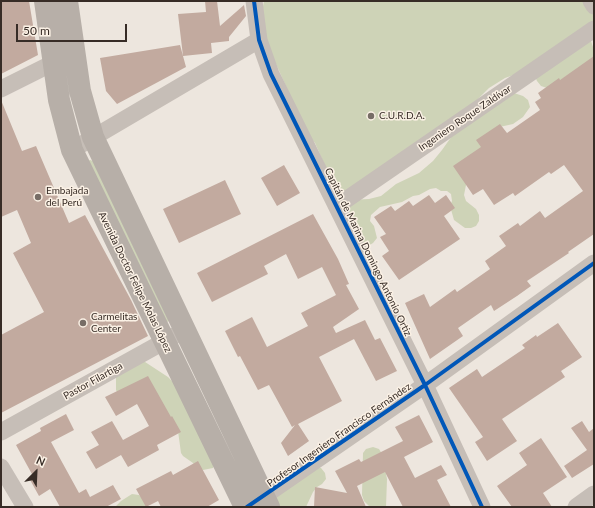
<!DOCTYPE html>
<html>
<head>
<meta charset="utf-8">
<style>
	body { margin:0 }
	#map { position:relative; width:595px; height:508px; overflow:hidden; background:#ede6de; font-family:Lato,sans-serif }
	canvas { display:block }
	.frame { position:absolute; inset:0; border:2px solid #372c26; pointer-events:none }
	.north { position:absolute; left:16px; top:452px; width:40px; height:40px; -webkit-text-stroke:3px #fbf1e5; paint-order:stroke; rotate:24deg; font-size:11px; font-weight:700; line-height:16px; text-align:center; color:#372c26 }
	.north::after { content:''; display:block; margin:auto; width:14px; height:18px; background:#372c26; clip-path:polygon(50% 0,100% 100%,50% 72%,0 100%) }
	.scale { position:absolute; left:16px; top:24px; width:111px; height:18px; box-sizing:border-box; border:2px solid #372c26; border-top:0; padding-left:5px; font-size:12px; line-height:14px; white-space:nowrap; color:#372c26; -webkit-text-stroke:3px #fbf1e5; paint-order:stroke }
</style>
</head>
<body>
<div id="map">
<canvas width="595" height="508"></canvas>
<div class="frame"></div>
<div class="north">N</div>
<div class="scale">50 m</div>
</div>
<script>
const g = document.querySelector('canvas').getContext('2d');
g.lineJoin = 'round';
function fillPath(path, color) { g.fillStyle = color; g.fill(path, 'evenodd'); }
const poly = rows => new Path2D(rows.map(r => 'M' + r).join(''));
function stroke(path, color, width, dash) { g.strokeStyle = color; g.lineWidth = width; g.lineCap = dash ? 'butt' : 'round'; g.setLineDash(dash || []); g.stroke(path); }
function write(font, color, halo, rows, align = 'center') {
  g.font = font + ' Lato,sans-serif'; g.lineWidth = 3; g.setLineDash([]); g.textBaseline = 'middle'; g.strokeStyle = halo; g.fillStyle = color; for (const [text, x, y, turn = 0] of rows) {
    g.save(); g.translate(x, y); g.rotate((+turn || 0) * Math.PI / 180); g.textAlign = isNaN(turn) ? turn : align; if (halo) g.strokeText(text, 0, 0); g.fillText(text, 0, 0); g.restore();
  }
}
fillPath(poly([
	[264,1,594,1,594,27,589,35,594,50,594,60,547,88,541,86,537,81,533,72,528,70,505,78,489,88,466,111,347,196,336,190,315,143,307,133,259,26],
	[511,92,523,96,528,100,530,107,523,117,513,124,495,128,468,175,464,195,466,201,476,209,479,215,479,221,476,226,471,228,465,228,454,220,450,206,452,201,451,194,447,191,441,191,436,188,430,189,419,195,413,196,402,202,380,207,371,215,370,221,374,226,377,238,373,243,368,246,351,237,341,216,350,200,369,199,381,196,396,184,419,173,433,161,442,150,459,126],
	[90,160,93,161,169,321,167,322,87,162],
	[142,360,168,377,174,383,216,460,213,468,203,470,195,466,193,463,183,456,181,453,178,431,160,415,117,392,116,390,116,377],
	[373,447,379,449,382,454,387,479,386,507,370,507,364,501,362,495,363,453,366,449],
	[314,467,321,468,325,473,326,479,322,484,317,487,313,492,306,507,274,507,274,493],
	[132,494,139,495,144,499,148,507,115,507,121,501]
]), '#ced3b7');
fillPath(poly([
	[1,1,29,1,38,55,1,74],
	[205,1,217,1,220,26,244,5,246,16,229,37,229,41,211,43,212,53,183,56,178,14,206,12],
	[180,45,186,67,117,104,106,91,100,58],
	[594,56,594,234,568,252,569,253,527,281,531,286,517,296,494,311,491,305,458,328,463,336,430,359,405,303,424,294,430,307,455,289,457,292,490,269,485,261,506,246,499,236,518,223,520,226,540,211,545,218,583,191,564,165,551,174,549,172,515,196,513,193,494,205,483,189,473,195,453,166,481,147,476,140,500,124,507,133,540,110,535,102,541,98,538,93,559,78,560,80],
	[1,100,22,151,36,146,69,223,85,215,131,300,148,336,1,413,1,335,44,312,13,253,31,243,17,210,1,217],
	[284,165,300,193,277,206,261,178],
	[225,180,241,214,179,243,163,209],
	[429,195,435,203,446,195,455,208,444,216,460,239,399,280,382,256,389,251,380,237,386,234,374,217,391,206,395,211,409,201,413,206],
	[313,214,338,259,349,284,346,285,359,309,333,327,336,333,365,320,375,340,380,338,397,371,376,381,354,339,319,357,342,401,298,424,309,441,288,456,281,443,295,425,292,427,269,385,258,390,240,356,238,357,225,331,252,317,267,347,308,326,301,313,336,295,322,267,298,279,286,254,264,266,268,274,212,302,197,273],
	[558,323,582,357,561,371,565,377,502,419,517,441,487,461,475,442,483,437,449,388,477,369,482,377,525,348,522,345,536,335,537,337],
	[148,376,171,417,172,416,181,432,157,445,159,450,128,467,121,455,96,469,86,452,99,445,91,432,112,421,123,440,149,426,137,404,116,416,105,397],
	[66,414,74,430,51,442,79,493,86,489,90,497,113,485,121,499,106,507,60,507,50,489,39,496,29,478,33,476,16,445,41,431,40,428],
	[419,415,433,442,404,457,415,478,441,465,447,475,437,480,451,507,403,507,385,472,357,486,366,507,314,507,315,487,347,493,335,471,359,459,361,462,403,441,395,427],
	[582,421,589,432,594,428,594,464,572,478,564,466,587,450,571,428],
	[541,438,567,477,543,493,552,507,512,507,497,486,527,465,519,453],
	[198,461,219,500,207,507,161,507,158,501,146,507,136,489,171,471,173,475]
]), '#c2aa9f');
stroke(poly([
	[254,1,259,40,271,74,425,385,482,507],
	[591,1,594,6],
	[1,89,63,58],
	[72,150,259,40],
	[337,206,594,29],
	[1,432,174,336],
	[1,467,25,507],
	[254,503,425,385,594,263],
	[576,507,594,494]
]), '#c6beb7', 17);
stroke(poly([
	[45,1,59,100,72,150,245,507],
	[67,1,80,91,93,137,269,507]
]), '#b7afa8', 22);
stroke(poly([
	[254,1,259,40,271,74,425,385,482,507],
	[247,507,425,385,594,263]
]), '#0057b8', 4);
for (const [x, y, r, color] of [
	[371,116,4,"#776d66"],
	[38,197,4,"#776d66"],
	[83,323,4,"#776d66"]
]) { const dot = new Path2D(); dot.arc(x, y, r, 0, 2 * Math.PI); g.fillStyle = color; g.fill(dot); stroke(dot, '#fbf1e5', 1.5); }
write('10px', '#372c26', '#fbf1e5', [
	["C.U.R.D.A.",379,116],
	["Embajada",46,191],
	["del Perú",46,203],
	["Carmelitas",91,317],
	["Center",91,329]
], 'left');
write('10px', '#372c26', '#fbf1e5', [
	["Ingeniero Roque Zaldívar",465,118,-34],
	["Capitán de Marina Domingo Antonio Ortiz",368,252,64],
	["Avenida Doctor Felipe Molas López",135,282,64],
	["Pastor Filartiga",93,381,-29],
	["Profesor Ingeniero Francisco Fernández",339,435,-35]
]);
</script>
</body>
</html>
